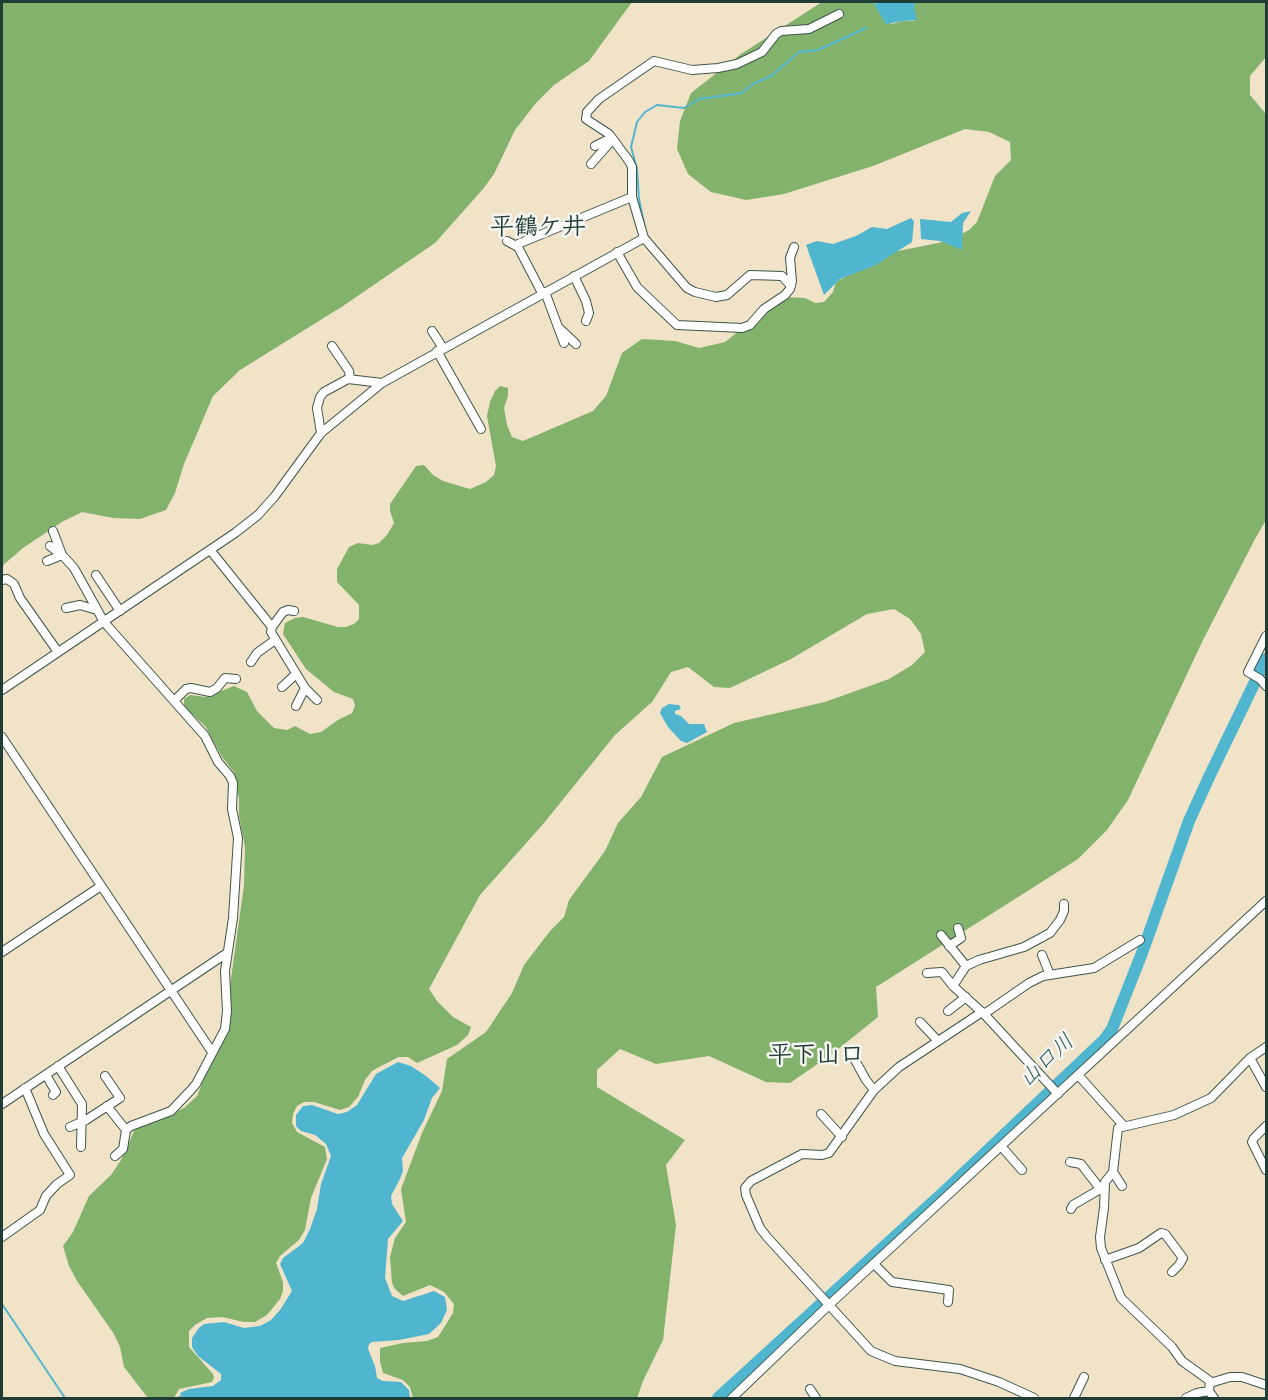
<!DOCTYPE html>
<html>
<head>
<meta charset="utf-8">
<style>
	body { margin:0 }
	#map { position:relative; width:1268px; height:1400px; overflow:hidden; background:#f0e3c8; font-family:Dekko,sans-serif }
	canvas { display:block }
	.frame { position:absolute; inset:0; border:3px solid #1f3d34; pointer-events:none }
</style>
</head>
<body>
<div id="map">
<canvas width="1268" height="1400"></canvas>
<div class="frame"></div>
</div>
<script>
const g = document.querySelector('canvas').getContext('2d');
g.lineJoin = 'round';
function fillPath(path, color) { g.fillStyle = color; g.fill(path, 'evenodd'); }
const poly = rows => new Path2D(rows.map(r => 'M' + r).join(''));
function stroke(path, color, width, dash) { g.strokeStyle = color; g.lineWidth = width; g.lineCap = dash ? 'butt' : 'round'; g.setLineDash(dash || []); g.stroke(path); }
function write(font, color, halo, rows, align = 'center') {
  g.font = font + ' Dekko,"Klee One",sans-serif'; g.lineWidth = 5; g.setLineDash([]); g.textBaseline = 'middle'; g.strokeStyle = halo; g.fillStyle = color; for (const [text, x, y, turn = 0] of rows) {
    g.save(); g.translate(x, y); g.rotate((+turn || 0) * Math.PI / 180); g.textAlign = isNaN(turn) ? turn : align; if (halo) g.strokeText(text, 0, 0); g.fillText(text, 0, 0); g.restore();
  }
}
fillPath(poly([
	[2,2,632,2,589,61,554,85,536,103,515,130,494,174,483,189,435,243,343,306,240,370,213,396,184,464,175,493,166,510,140,519,113,518,82,512,62,522,23,548,2,566],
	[822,2,881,2,874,3,891,24,903,21,914,21,914,5,916,2,1266,2,1266,57,1250,76,1250,95,1266,114,1266,520,1255,539,1202,642,1128,800,1107,830,1078,859,876,987,878,1017,832,1054,790,1083,766,1082,709,1056,656,1064,620,1049,597,1070,597,1087,685,1140,666,1165,676,1225,663,1340,643,1381,637,1398,413,1398,410,1387,403,1380,383,1373,380,1362,380,1348,403,1343,427,1341,438,1337,453,1313,454,1304,444,1292,430,1285,403,1296,395,1289,392,1283,390,1257,395,1238,406,1222,401,1189,422,1133,442,1091,447,1059,486,1032,512,993,524,965,550,931,564,917,569,900,605,851,618,823,641,797,662,757,734,723,825,702,889,679,912,665,925,652,921,634,910,619,894,609,867,614,791,659,730,688,714,687,688,667,671,672,652,702,615,735,544,823,480,895,429,989,437,1001,453,1017,471,1027,468,1035,457,1045,417,1063,408,1057,399,1057,379,1067,372,1071,365,1080,358,1097,349,1107,340,1110,314,1102,304,1102,297,1106,293,1114,292,1123,297,1132,325,1147,327,1159,311,1198,305,1230,299,1240,280,1256,276,1263,283,1282,283,1291,280,1299,267,1315,255,1322,244,1322,222,1317,207,1318,195,1325,189,1331,189,1347,213,1374,214,1378,212,1382,179,1389,174,1398,148,1398,124,1367,120,1347,114,1334,77,1281,69,1266,63,1246,73,1232,89,1196,111,1175,121,1160,135,1129,158,1121,184,1108,197,1096,204,1078,230,1023,230,986,244,885,245,847,239,816,239,799,234,772,222,757,205,726,184,707,184,699,190,695,206,697,234,686,247,692,257,711,274,728,287,730,295,726,310,734,321,732,338,720,352,713,355,706,353,699,334,692,306,669,283,634,285,623,295,618,303,617,338,627,346,627,354,624,359,619,359,605,337,582,337,569,349,547,358,543,372,545,379,543,387,535,394,523,390,511,390,504,416,466,424,465,433,475,443,481,470,489,486,482,494,475,496,466,487,416,490,402,495,391,500,386,508,388,508,396,504,408,507,425,512,437,523,441,593,411,606,396,622,353,642,339,675,341,699,348,725,342,782,297,805,298,815,303,824,302,833,292,836,282,875,261,898,251,948,241,969,230,977,222,995,176,1011,160,1010,142,989,132,965,129,873,166,784,194,746,200,711,192,688,174,677,149,680,121,691,93,741,54]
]), '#83b26c');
fillPath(poly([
	[881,2,916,2,914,6,917,20,903,21,886,24,874,4],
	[971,211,963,223,962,250,940,241,921,239,920,219,951,222,962,213],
	[911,218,914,221,912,242,874,266,840,279,824,295,806,245,817,241,833,244,856,236,872,227,887,229],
	[669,704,679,705,681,709,675,711,675,714,681,716,689,724,704,724,707,732,687,743,681,741,668,727,660,713,662,708],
	[398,1062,411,1066,426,1076,440,1088,432,1098,424,1120,402,1158,403,1171,400,1179,391,1196,392,1204,403,1221,388,1239,385,1278,392,1296,403,1301,434,1291,445,1297,447,1310,441,1323,429,1334,399,1340,372,1342,369,1344,368,1349,375,1366,377,1378,383,1381,401,1382,409,1390,410,1398,184,1398,180,1393,189,1389,213,1386,221,1380,221,1374,198,1356,192,1347,192,1338,199,1328,204,1324,224,1322,244,1328,260,1326,271,1320,280,1310,292,1291,280,1264,283,1258,303,1243,310,1229,317,1209,321,1184,331,1156,326,1144,315,1135,301,1131,296,1126,296,1115,303,1106,312,1105,338,1114,347,1112,357,1105,376,1074]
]), '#50b5cf');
stroke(poly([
	[645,228,639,199,637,169,631,147,637,122,645,112,657,105,684,108,699,99,742,93,753,84,771,76,799,52,818,50,866,28],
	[2,1304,65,1398],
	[178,1398,184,1394]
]), '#50b5cf', 2);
stroke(poly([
	[718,1398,945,1191,1105,1039,1112,1029,1142,953,1189,821,1209,777,1266,659]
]), '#50b5cf', 12);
const street = poly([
	[595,146,611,138],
	[591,164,613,139],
	[644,238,687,288,695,292,716,297,727,295,750,275,782,276,791,286],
	[507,241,518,247],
	[617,252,637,287,677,325,742,328,750,325,764,309,785,295,790,289,792,281,790,258,794,247],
	[574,276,586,301,589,313,586,321],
	[545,292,564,343],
	[542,293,518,247,518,244,632,197],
	[559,328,576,344],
	[432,331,443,348],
	[332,346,349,371,350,379],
	[437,351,481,429],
	[321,433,317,408,320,397,324,392,348,379,382,383],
	[50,546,64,557,74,568,104,622,205,736,218,762,230,776,233,783,232,809,238,838,233,918,225,971,227,1011,225,1029,196,1084,190,1091,171,1111,131,1126,126,1130,123,1149,115,1156],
	[211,551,272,627],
	[47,561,62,555,53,531],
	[96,575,120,611],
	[2,580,7,579,14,584,20,598,58,652],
	[66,608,80,605,97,610],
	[294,611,288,610,283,612,272,627,271,632,305,688,317,700],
	[1266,636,1248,672,1260,679,1266,686],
	[251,662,257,653,275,640],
	[282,687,296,674],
	[2,690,235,533,258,515,275,496,321,433,382,383,644,238,632,197,632,167,629,161,609,134,586,119,587,112,599,99,654,61,692,70,718,68,737,64,762,52,776,34,781,31,809,29,839,14],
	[174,701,186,689,191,688,210,692,217,688,225,678,236,679],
	[296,706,305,688],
	[2,737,212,1052],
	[941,935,966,966],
	[949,946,961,938,958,928],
	[2,952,101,886],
	[1042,955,1050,975],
	[927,973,942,972,953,986,984,1014,1058,1094],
	[953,986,966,966,979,960,1024,947,1050,933,1060,920,1064,911,1064,904],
	[948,1011,966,997],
	[982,1012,899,1067,874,1090,829,1153,822,1155,802,1154,751,1181,745,1188,746,1195,760,1228,767,1237,871,1351,895,1361,960,1369,999,1382,1034,1398],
	[984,1014,1029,983,1043,976,1094,968,1140,940],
	[920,1022,938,1041],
	[850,1051,866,1080,874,1090],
	[1250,1058,1266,1087],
	[58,1066,82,1104,81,1147],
	[46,1075,56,1092,53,1095],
	[1079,1076,1123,1125],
	[2,1104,227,953],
	[107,1106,126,1130],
	[821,1114,842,1137],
	[1266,1126,1254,1138,1252,1142,1266,1170],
	[70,1127,86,1120,120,1098,105,1076],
	[1001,1146,1022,1170],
	[1070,1162,1081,1164,1098,1186,1104,1187,1073,1205,1071,1209],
	[1113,1172,1122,1186],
	[2,1237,40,1210,46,1196,57,1184,70,1175,44,1134,25,1088],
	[1105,1260,1139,1248,1161,1233,1165,1234,1183,1258,1179,1265,1172,1272],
	[874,1264,892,1282,949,1290,948,1302],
	[1210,1383,1230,1377,1242,1377,1266,1385],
	[810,1389,816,1398],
	[1209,1391,1210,1381,1182,1361,1172,1347,1121,1298,1101,1248,1100,1237,1104,1208,1105,1182,1113,1172,1118,1128,1174,1115,1211,1098,1250,1058,1266,1047],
	[732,1398,829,1305,1266,901],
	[1074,1398,1084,1377],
	[1186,1398,1197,1393,1209,1391,1214,1398]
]);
stroke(street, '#3e564a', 10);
stroke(street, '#fff', 8);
write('italic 22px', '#2b5b5b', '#f6f6f2', [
	["山口川",1049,1063,-43]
]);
write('bold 24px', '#1f3d34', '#f6f6f2', [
	["平鶴ケ井",538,231],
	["平下山口",816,1059]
]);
</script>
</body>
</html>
